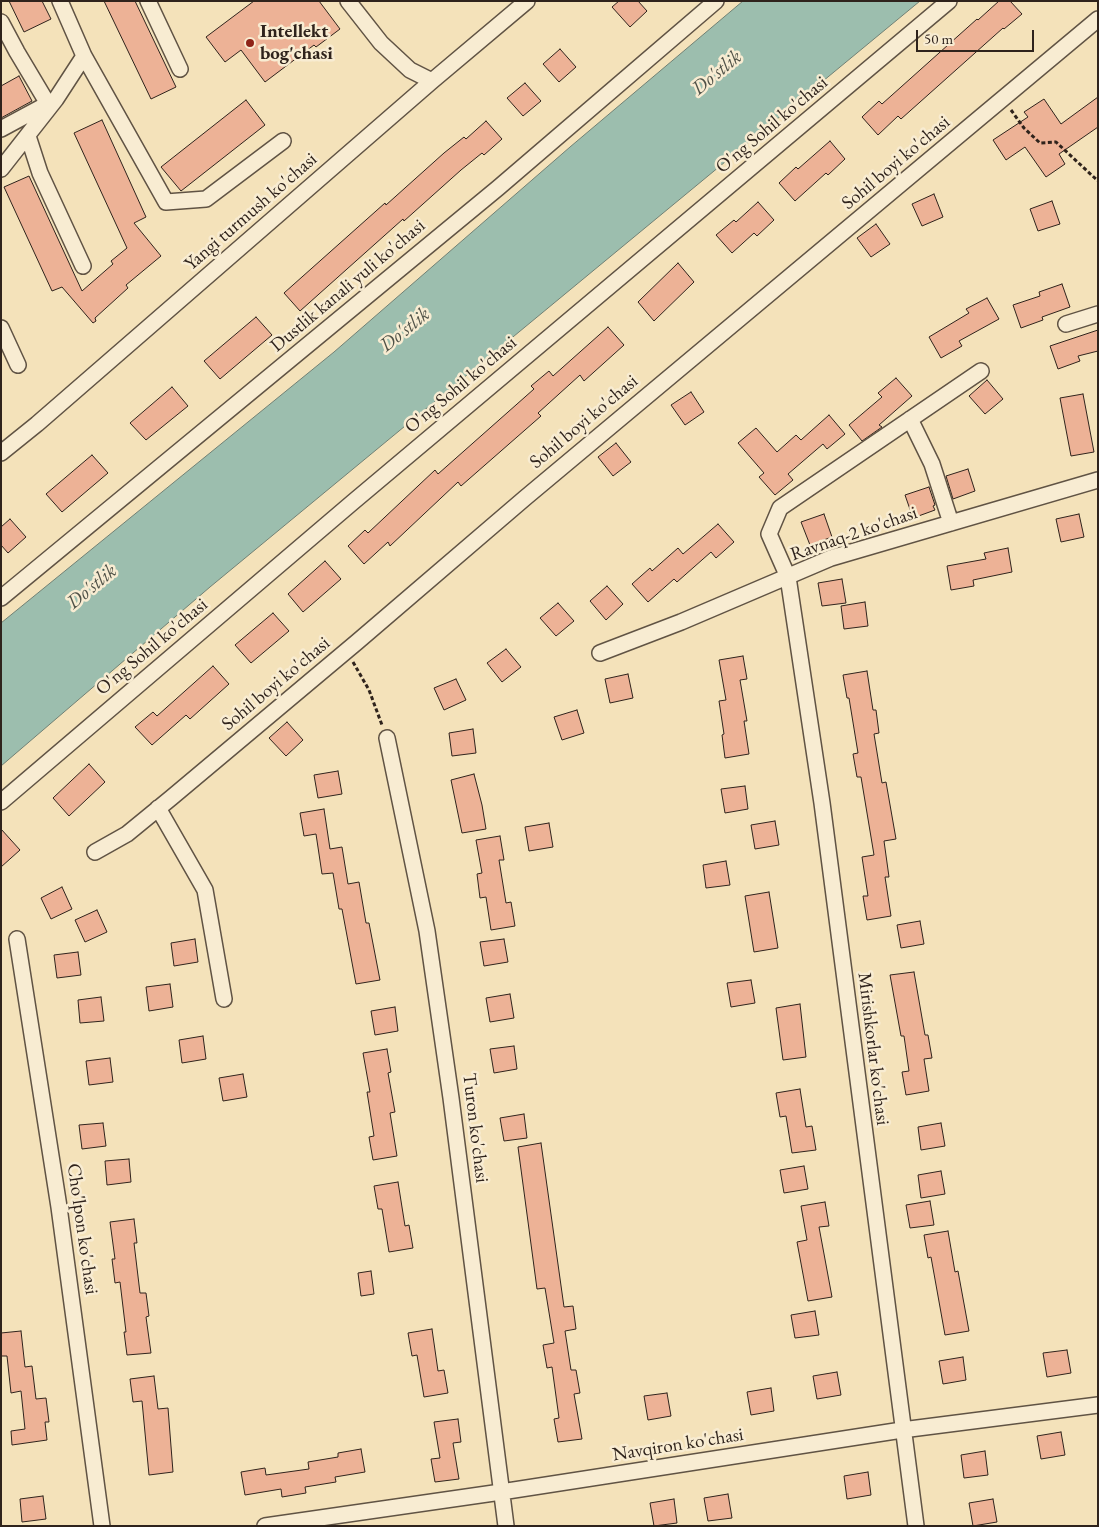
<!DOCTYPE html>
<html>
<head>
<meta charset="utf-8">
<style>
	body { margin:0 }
	#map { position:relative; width:1099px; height:1527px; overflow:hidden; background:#f4e2ba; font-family:"EB Garamond",serif }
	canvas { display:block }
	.frame { position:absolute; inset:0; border:2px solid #2f231c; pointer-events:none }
	.scale { position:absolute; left:916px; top:30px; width:118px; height:22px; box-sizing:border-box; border:2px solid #2f231c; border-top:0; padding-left:6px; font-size:15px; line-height:18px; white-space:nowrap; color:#2f231c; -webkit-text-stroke:4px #f8ecd2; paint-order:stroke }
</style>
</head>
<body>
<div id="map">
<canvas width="1099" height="1527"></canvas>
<div class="frame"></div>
<div class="scale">50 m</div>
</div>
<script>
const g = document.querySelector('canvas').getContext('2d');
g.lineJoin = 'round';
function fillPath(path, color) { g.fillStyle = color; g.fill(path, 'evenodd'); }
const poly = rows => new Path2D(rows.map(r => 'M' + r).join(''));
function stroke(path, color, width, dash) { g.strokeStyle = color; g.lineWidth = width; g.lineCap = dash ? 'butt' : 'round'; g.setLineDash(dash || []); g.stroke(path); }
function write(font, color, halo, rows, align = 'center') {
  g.font = font + ' "EB Garamond",serif'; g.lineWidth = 5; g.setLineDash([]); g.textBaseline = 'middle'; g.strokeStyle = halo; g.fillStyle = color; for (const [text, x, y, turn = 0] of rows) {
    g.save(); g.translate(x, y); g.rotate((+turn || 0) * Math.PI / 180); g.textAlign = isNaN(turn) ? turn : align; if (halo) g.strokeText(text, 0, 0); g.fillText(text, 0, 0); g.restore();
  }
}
const water = poly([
	[743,1,920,1,210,587,1,766,1,623,334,352,570,147,743,1]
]);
fillPath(water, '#9cbeae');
stroke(water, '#708074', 1);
const building = poly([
	[9,1,42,1,51,19,24,32,9,1],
	[104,1,135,1,176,87,151,99,104,1],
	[254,1,319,1,340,29,316,47,314,45,265,82,241,50,225,62,206,37,254,1],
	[619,1,638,1,647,11,630,27,612,7,619,1],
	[999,1,1010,1,1022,14,1004,29,1003,28,901,119,898,116,878,135,862,117,879,101,882,104,977,19,978,20,999,1],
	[560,49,576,67,559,82,543,64,560,49],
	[19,76,32,101,1,118,1,86,19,76],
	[525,83,541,101,523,116,507,98,525,83],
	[1098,97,1098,127,1059,154,1065,164,1046,177,1025,147,1006,160,993,140,1028,117,1024,112,1044,99,1061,124,1098,97],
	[246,100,265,125,181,191,161,167,246,100],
	[102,120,146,217,134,223,161,256,126,285,128,288,95,318,96,321,93,323,62,287,52,291,4,187,29,176,82,291,113,264,111,261,127,248,74,133,102,120],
	[486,121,502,139,484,155,482,153,461,170,404,221,403,219,300,311,284,293,385,203,386,205,444,153,464,137,466,139,486,121],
	[830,141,845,159,828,175,826,173,795,201,779,183,796,167,798,169,830,141],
	[934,194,943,217,922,226,912,204,934,194],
	[1052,201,1060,224,1038,231,1030,209,1052,201],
	[758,202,774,220,757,236,754,233,732,253,716,235,734,220,736,222,758,202],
	[876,224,890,244,871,257,857,238,876,224],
	[678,263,694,282,654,321,638,302,678,263],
	[1062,284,1070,307,1042,317,1043,320,1021,328,1013,305,1040,296,1039,292,1062,284],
	[987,298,999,319,959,341,962,346,941,358,929,337,969,313,966,309,987,298],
	[256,317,272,335,220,379,204,361,256,317],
	[608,327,624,345,584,381,580,375,538,413,541,416,461,486,458,482,390,546,388,542,364,564,348,546,365,530,368,533,435,470,438,474,534,389,531,386,549,371,553,376,608,327],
	[1098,330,1098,351,1078,356,1080,361,1058,369,1050,346,1098,330],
	[896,378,912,396,879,425,882,427,862,441,849,425,882,397,878,393,896,378],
	[987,380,1003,399,985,414,969,396,987,380],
	[172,387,188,406,146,440,130,423,172,387],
	[691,392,704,412,685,425,671,405,691,392],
	[1083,394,1094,452,1071,456,1060,398,1083,394],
	[829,415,845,434,827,449,823,444,788,474,793,480,775,495,759,477,764,473,738,443,756,428,777,452,796,435,801,440,829,415],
	[616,443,631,462,613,476,598,457,616,443],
	[92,455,108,473,62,512,46,494,92,455],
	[968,469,975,491,953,499,946,476,968,469],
	[929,487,935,505,933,506,935,510,913,518,905,495,929,487],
	[824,514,832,537,810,545,801,522,824,514],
	[1079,514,1084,537,1061,542,1056,519,1079,514],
	[10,519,26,537,8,553,1,545,1,527,10,519],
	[718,524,734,542,716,558,711,552,677,582,674,579,648,602,632,584,650,568,652,571,678,548,683,554,718,524],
	[1008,548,1012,572,973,580,974,586,951,590,947,566,986,559,984,553,1008,548],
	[325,561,341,579,303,612,288,594,325,561],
	[842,579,846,603,822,606,818,583,842,579],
	[607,586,623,604,606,620,590,601,607,586],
	[865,602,868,626,844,629,841,606,865,602],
	[558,603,574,621,556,636,540,618,558,603],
	[273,613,289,631,251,663,235,645,273,613],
	[506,649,521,667,502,682,487,663,506,649],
	[743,656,747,679,740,680,747,721,744,721,749,754,725,758,722,735,724,734,719,701,726,700,719,660,743,656],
	[213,666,229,684,190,719,186,715,152,745,135,727,153,712,157,716,213,666],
	[867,671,873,710,876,710,879,733,874,734,882,783,886,782,896,839,884,841,889,877,885,877,891,916,867,920,863,896,868,896,862,857,874,855,861,777,857,777,853,754,858,753,849,698,847,698,843,675,867,671],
	[628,674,633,698,610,703,605,679,628,674],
	[456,679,466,700,444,710,434,688,456,679],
	[577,710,584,733,562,740,554,717,577,710],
	[287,722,303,740,286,756,269,738,287,722],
	[473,729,476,753,452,756,449,733,473,729],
	[89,764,105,782,69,816,53,798,89,764],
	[338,771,342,794,318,798,314,775,338,771],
	[474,774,482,805,486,829,462,833,451,780,474,774],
	[745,786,748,809,725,813,721,789,745,786],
	[324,809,330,849,342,847,348,884,359,882,366,923,369,923,380,980,356,984,342,909,339,909,333,873,322,874,316,834,304,836,300,813,324,809],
	[775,821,779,845,755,849,751,825,775,821],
	[549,823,553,847,529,851,525,827,549,823],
	[1,829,20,850,1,867,1,829],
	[500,836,504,860,499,860,506,903,511,902,515,926,491,930,486,897,480,898,477,874,482,873,476,840,500,836],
	[726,861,730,885,706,888,703,865,726,861],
	[62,887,72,909,51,919,41,898,62,887],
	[769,892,778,948,754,952,745,896,769,892],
	[97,910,107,932,85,942,75,920,97,910],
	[920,921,924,944,901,948,897,925,920,921],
	[195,939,198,962,174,966,171,943,195,939],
	[504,939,508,962,484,966,480,942,504,939],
	[78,952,81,975,57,978,54,955,78,952],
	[914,972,925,1035,928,1035,932,1058,924,1059,929,1091,906,1095,902,1072,909,1071,904,1036,901,1036,890,975,914,972],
	[751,980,755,1003,731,1007,727,983,751,980],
	[170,984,173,1007,149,1011,146,987,170,984],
	[510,994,514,1018,490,1022,486,998,510,994],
	[101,997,104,1021,80,1023,78,1000,101,997],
	[800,1004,806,1057,783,1060,776,1008,800,1004],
	[395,1007,398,1031,375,1035,371,1011,395,1007],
	[203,1036,206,1059,182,1063,179,1040,203,1036],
	[514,1046,517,1069,494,1073,490,1049,514,1046],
	[387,1049,391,1072,388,1073,395,1112,390,1113,397,1156,373,1160,369,1137,374,1136,367,1092,370,1092,363,1053,387,1049],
	[110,1058,113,1082,89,1085,86,1061,110,1058],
	[243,1074,247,1097,223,1101,219,1078,243,1074],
	[800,1089,806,1127,812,1126,816,1150,792,1153,786,1116,780,1117,776,1093,800,1089],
	[524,1114,527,1138,504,1141,500,1118,524,1114],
	[103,1123,106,1146,82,1149,79,1125,103,1123],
	[941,1123,945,1146,921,1150,918,1127,941,1123],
	[541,1143,564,1307,573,1306,576,1329,565,1331,571,1370,576,1370,580,1393,574,1394,582,1439,558,1442,554,1419,559,1418,552,1367,547,1368,543,1345,554,1343,545,1288,537,1289,518,1147,541,1143],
	[129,1159,131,1182,107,1185,105,1161,129,1159],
	[804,1166,808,1189,784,1193,780,1170,804,1166],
	[941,1171,945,1194,921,1198,918,1175,941,1171],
	[398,1182,405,1226,409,1225,413,1248,389,1252,382,1209,378,1209,374,1186,398,1182],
	[930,1201,934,1225,910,1228,906,1205,930,1201],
	[825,1202,829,1226,819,1227,832,1297,808,1301,797,1242,807,1240,801,1206,825,1202],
	[134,1219,137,1243,134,1243,140,1293,146,1293,149,1316,146,1317,151,1353,127,1355,124,1332,126,1332,120,1282,115,1283,112,1259,115,1259,110,1222,134,1219],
	[948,1231,955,1272,958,1271,969,1331,945,1335,931,1257,928,1258,924,1235,948,1231],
	[371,1271,374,1294,361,1296,358,1273,371,1271],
	[815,1311,819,1335,795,1338,791,1315,815,1311],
	[432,1329,438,1371,444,1370,448,1393,424,1397,417,1355,412,1356,408,1333,432,1329],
	[21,1331,25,1367,32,1366,36,1399,46,1398,49,1422,45,1422,47,1440,12,1445,11,1431,25,1429,21,1391,11,1393,7,1356,1,1356,1,1333,21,1331],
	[1067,1350,1071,1373,1047,1377,1043,1353,1067,1350],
	[963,1357,966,1380,943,1384,939,1361,963,1357],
	[837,1372,841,1395,817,1399,813,1376,837,1372],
	[154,1376,158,1409,168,1408,173,1472,149,1475,142,1401,133,1402,130,1379,154,1376],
	[771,1388,774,1411,751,1415,747,1392,771,1388],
	[667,1393,671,1416,648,1420,644,1396,667,1393],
	[458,1419,461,1442,453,1443,459,1479,435,1482,431,1459,440,1458,434,1422,458,1419],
	[1061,1432,1065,1455,1041,1459,1037,1436,1061,1432],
	[361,1449,365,1472,335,1477,336,1482,305,1487,306,1493,282,1497,281,1489,245,1495,241,1472,265,1468,266,1475,309,1469,308,1462,338,1457,338,1453,361,1449],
	[985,1451,988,1475,964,1478,961,1455,985,1451],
	[868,1472,871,1495,847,1499,844,1476,868,1472],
	[728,1494,732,1518,708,1521,704,1498,728,1494],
	[43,1496,46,1519,22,1522,20,1499,43,1496],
	[674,1499,677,1523,654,1526,650,1503,674,1499],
	[993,1499,997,1522,973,1526,969,1503,993,1499]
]);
fillPath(building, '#edb296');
stroke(building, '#2f231c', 1);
const minor = poly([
	[60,1,84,56,166,202,206,199,283,141],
	[148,1,180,69],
	[348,1,381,43,410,70,432,81],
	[1,22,17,52,48,104],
	[1,129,51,102],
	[28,136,40,173,83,266],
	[1,169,56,99,84,56],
	[1066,324,1098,314],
	[1,328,18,365],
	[910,419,932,464,951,523],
	[1,453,37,424,432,81,527,1],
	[1,598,498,188,716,1],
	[600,653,681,622,831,558,1098,480],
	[387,738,427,931,451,1098,506,1526],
	[1,802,353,502,949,1],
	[158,808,205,890,224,999],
	[95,852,127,834,171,798,357,642,525,498,1098,19],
	[17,939,59,1207,102,1526],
	[265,1526,501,1492,902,1430,1098,1405],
	[916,1526,822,803,788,577,769,534,780,508,981,371]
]);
stroke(minor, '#605344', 18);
stroke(poly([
	[1011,110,1024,128,1040,143,1056,142,1098,181],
	[353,662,369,690,382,725]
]), '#2f231c', 3, [4, 2.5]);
stroke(minor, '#f8ecd2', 15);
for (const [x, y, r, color] of [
	[250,43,5,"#8f2418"]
]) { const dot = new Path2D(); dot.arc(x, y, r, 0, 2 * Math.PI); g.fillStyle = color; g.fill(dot); stroke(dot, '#f8ecd2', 2); }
write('bold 19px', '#2f231c', '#f8ecd2', [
	["Intellekt",260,32],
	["bog'chasi",260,54]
], 'left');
write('19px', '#2f231c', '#f8ecd2', [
	["O'ng Sohil ko'chasi",772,125,-40],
	["Sohil boyi ko'chasi",896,163,-40],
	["Yangi turmush ko'chasi",251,212,-41],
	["Dustlik kanali yuli ko'chasi",348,286,-40],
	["O'ng Sohil ko'chasi",461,385,-40],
	["Sohil boyi ko'chasi",584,422,-40],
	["Ravnaq-2 ko'chasi",854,534,-19],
	["O'ng Sohil ko'chasi",152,647,-40],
	["Sohil boyi ko'chasi",276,684,-40],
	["Mirishkorlar ko'chasi",873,1049,83],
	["Turon ko'chasi",475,1128,83],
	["Cho'lpon ko'chasi",82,1229,82],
	["Navqiron ko'chasi",678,1445,-9]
]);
write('italic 20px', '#505248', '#f8ecd2', [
	["Do'stlik",717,73,-40],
	["Do'stlik",405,330,-39],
	["Do'stlik",92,587,-40]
]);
</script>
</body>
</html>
